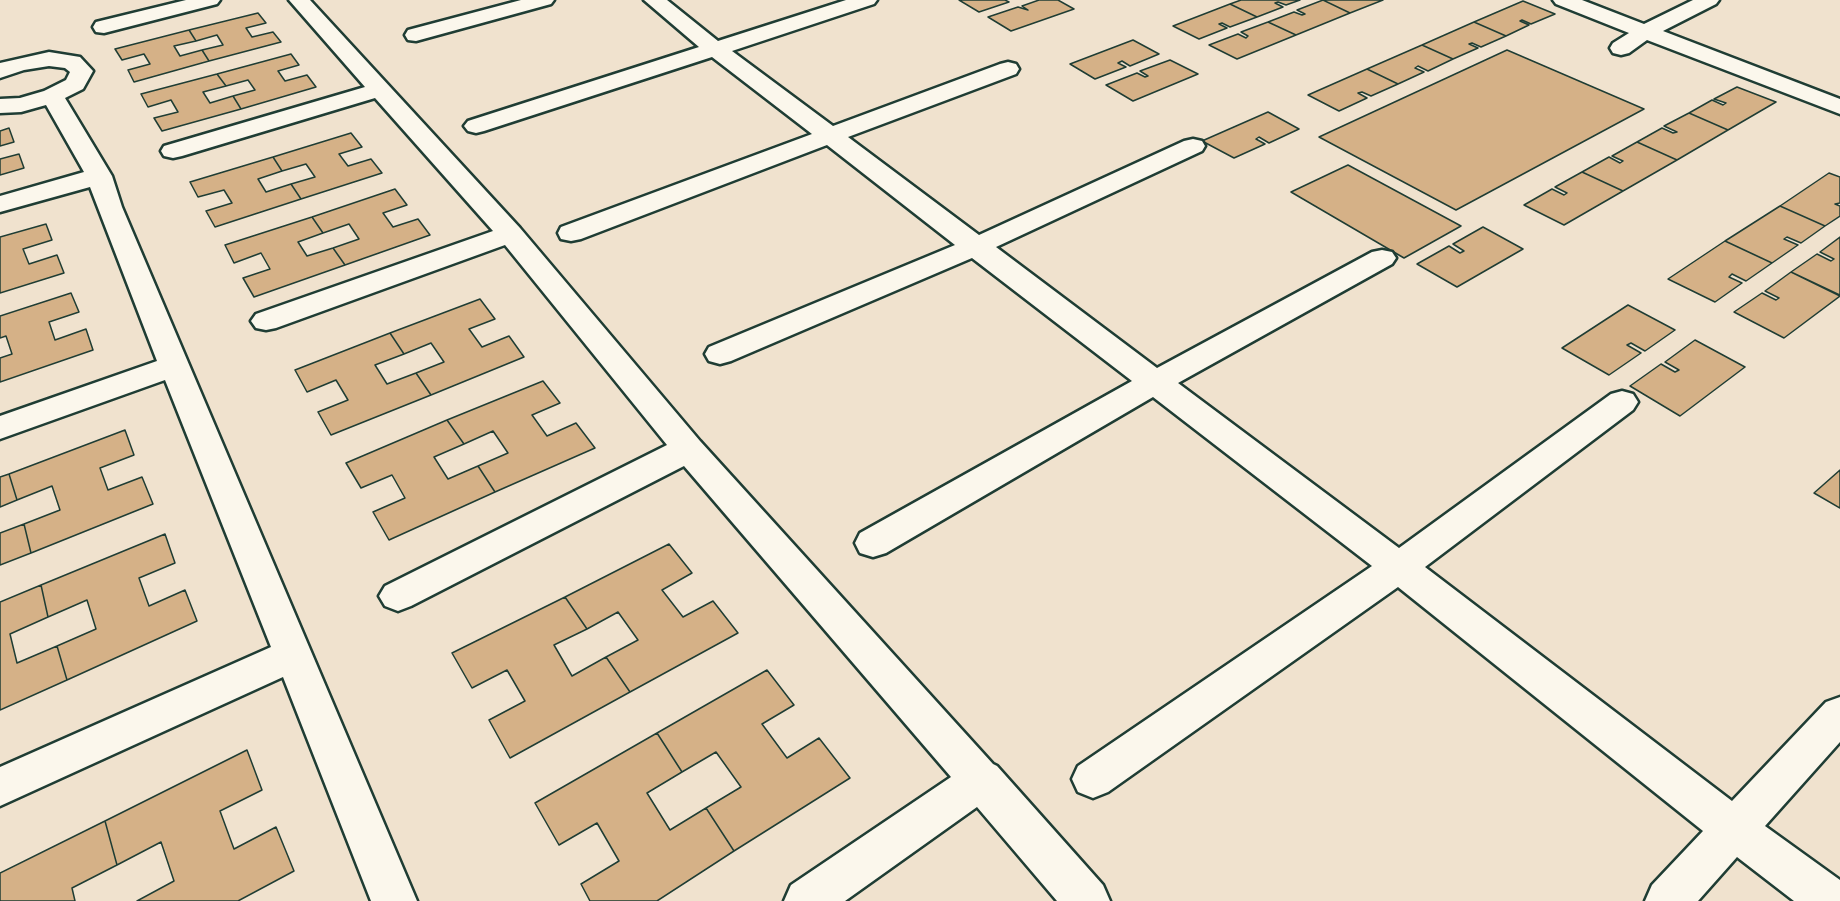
<!DOCTYPE html>
<html>
<head>
<meta charset="utf-8">
<style>
	body { margin:0 }
	canvas { display:block; background:#f0e2ce }
</style>
</head>
<body>
<canvas width="1840" height="901"></canvas>
<script>
const g = document.querySelector('canvas').getContext('2d');
g.lineJoin = 'round';
function fillPath(path, color) { g.fillStyle = color; g.fill(path, 'evenodd'); }
const poly = rows => new Path2D(rows.map(r => 'M' + r).join(''));
function stroke(path, color, width, dash) { g.strokeStyle = color; g.lineWidth = width; g.lineCap = dash ? 'butt' : 'round'; g.setLineDash(dash || []); g.stroke(path); }
const building = poly([
	[959,0,1005,0,1009,2,979,12,959,0],
	[1039,0,1058,0,1074,9,1011,31,988,17,1018,7,1028,10,1022,6,1039,0],
	[1241,0,1300,0,1286,5,1278,2,1275,3,1283,7,1257,17,1230,4,1241,0],
	[1323,0,1383,0,1350,13,1323,0],
	[1323,0,1350,13,1296,35,1268,22,1294,12,1302,15,1305,14,1297,10,1323,0],
	[1523,1,1555,14,1531,24,1522,20,1520,21,1529,25,1506,36,1474,22,1523,1],
	[1230,4,1257,17,1230,27,1222,23,1219,24,1227,28,1199,39,1173,26,1230,4],
	[258,13,266,23,246,28,252,37,273,32,281,42,209,61,202,50,223,45,217,35,196,41,189,30,258,13],
	[1268,22,1296,35,1237,59,1209,45,1238,34,1246,38,1248,36,1241,32,1268,22],
	[1474,22,1506,36,1481,47,1472,43,1469,44,1478,48,1453,59,1422,45,1474,22],
	[189,30,196,41,174,46,180,56,202,50,209,61,134,82,128,70,150,64,144,54,122,60,115,49,189,30],
	[1133,40,1159,54,1130,66,1122,61,1118,63,1126,67,1095,79,1070,64,1133,40],
	[1422,45,1453,59,1428,71,1418,66,1415,68,1424,72,1398,84,1367,69,1422,45],
	[1507,50,1644,109,1456,210,1319,137,1507,50],
	[291,54,299,65,278,71,285,81,307,75,316,87,241,109,233,96,255,90,248,80,226,86,217,74,291,54],
	[1170,60,1198,74,1133,101,1106,85,1137,73,1145,77,1148,76,1140,71,1170,60],
	[1367,69,1398,84,1371,96,1362,92,1358,93,1367,98,1339,111,1308,95,1367,69],
	[217,74,226,86,203,92,210,103,233,96,241,109,162,131,154,118,178,112,171,100,148,107,141,94,217,74],
	[1737,87,1776,102,1728,130,1689,113,1712,100,1723,105,1726,103,1714,99,1737,87],
	[1268,112,1299,129,1269,143,1259,137,1256,139,1265,144,1234,158,1202,141,1268,112],
	[1689,113,1728,130,1677,160,1637,142,1662,128,1673,133,1677,132,1664,126,1689,113],
	[9,128,14,142,0,146,0,131,9,128],
	[351,133,362,147,339,154,348,166,371,159,382,173,301,199,291,184,315,177,306,164,282,171,273,157,351,133],
	[1637,142,1677,160,1623,191,1582,172,1609,157,1620,163,1623,161,1612,156,1637,142],
	[19,154,24,168,0,175,0,159,19,154],
	[273,157,282,171,258,179,266,192,291,184,301,199,215,227,206,211,232,203,224,190,198,197,190,182,273,157],
	[1348,165,1461,226,1404,258,1291,192,1348,165],
	[1582,172,1623,191,1564,225,1524,205,1552,189,1564,195,1567,193,1555,187,1582,172],
	[1829,173,1840,177,1840,203,1835,204,1840,206,1840,216,1825,226,1780,206,1829,173],
	[395,189,407,205,383,213,393,227,418,219,430,235,345,265,333,248,359,239,349,224,323,233,312,217,395,189],
	[1780,206,1825,226,1801,243,1787,237,1784,239,1798,245,1772,263,1725,241,1780,206],
	[312,217,323,233,298,242,307,256,333,248,345,265,254,297,243,278,270,269,261,253,234,263,225,245,312,217],
	[46,224,52,240,23,249,29,264,57,255,64,273,0,293,0,237,46,224],
	[1483,227,1523,249,1457,287,1417,264,1449,246,1460,253,1464,251,1453,244,1483,227],
	[1840,237,1840,295,1791,272,1817,254,1831,261,1834,259,1820,252,1840,237],
	[1725,241,1772,263,1746,281,1732,274,1729,277,1742,283,1715,302,1668,279,1725,241],
	[1791,272,1840,296,1784,338,1734,312,1762,293,1776,300,1779,298,1765,291,1791,272],
	[71,293,79,312,49,322,55,340,86,329,93,350,0,382,0,358,12,354,6,336,0,338,0,316,71,293],
	[480,299,495,319,469,329,482,347,509,336,524,357,431,395,416,373,444,362,431,343,404,354,390,333,480,299],
	[1628,305,1675,330,1645,351,1631,343,1627,345,1641,353,1609,375,1562,348,1628,305],
	[390,333,404,354,375,365,387,384,416,373,431,395,331,435,318,412,348,400,336,380,307,392,295,370,390,333],
	[1695,340,1745,367,1680,416,1630,386,1661,364,1675,372,1679,370,1665,362,1695,340],
	[543,381,560,403,532,415,547,436,576,423,595,448,495,492,478,466,508,453,493,431,464,444,447,420,543,381],
	[447,420,464,444,434,457,448,479,478,466,495,492,389,540,373,512,405,498,392,475,361,488,346,463,447,420],
	[125,430,134,455,100,468,108,490,142,477,153,504,31,553,24,524,60,510,52,486,17,500,9,474,125,430],
	[1840,470,1840,508,1814,493,1840,470],
	[9,474,17,500,0,507,0,477,9,474],
	[24,524,31,553,0,565,0,533,24,524],
	[165,534,175,563,139,578,149,606,185,590,197,621,67,680,57,646,96,629,87,600,48,617,41,585,165,534],
	[669,544,692,573,662,590,683,617,713,601,738,633,630,692,606,657,638,640,618,612,587,629,565,597,669,544],
	[41,585,48,617,10,634,17,663,57,646,67,680,0,710,0,602,41,585],
	[565,597,587,629,554,645,572,676,606,657,630,692,510,758,489,720,525,701,507,670,472,688,452,653,565,597],
	[767,670,794,705,762,724,787,758,819,738,850,778,734,851,706,808,741,787,716,752,682,772,657,733,767,670],
	[657,733,682,772,647,793,670,830,706,808,734,851,657,901,590,901,581,884,619,861,597,823,559,845,535,803,657,733],
	[247,750,262,790,220,811,234,849,276,827,294,871,238,901,137,901,174,881,161,842,117,865,105,821,247,750],
	[105,821,117,865,72,888,75,901,0,901,0,873,105,821]
]);
fillPath(building, '#d5b187');
stroke(building, '#1f3d34', 1.5);
const minor = poly([
	[186,0,220,0,217,4,104,33,96,32,93,27,96,22,186,0],
	[289,0,310,0,520,228,700,441,993,764,997,766,1103,885,1110,901,1057,901,977,807,845,901,784,901,791,885,951,777,684,466,411,606,398,611,385,606,379,596,385,586,667,445,505,245,276,328,266,330,256,328,251,321,256,314,493,231,375,98,182,156,173,158,164,156,161,151,164,146,365,87,289,0],
	[521,0,554,0,551,4,416,41,408,40,405,35,408,30,521,0],
	[644,0,667,0,718,41,846,0,877,0,874,4,732,51,833,126,1000,64,1008,62,1016,64,1019,69,1016,74,848,137,979,235,1184,141,1193,139,1202,141,1205,146,1202,151,996,247,1157,368,1372,252,1382,250,1392,252,1396,258,1392,264,1178,383,1399,548,1611,394,1622,391,1633,394,1638,402,1633,410,1425,567,1732,801,1826,702,1840,697,1840,742,1765,826,1840,880,1840,901,1794,901,1737,857,1698,901,1645,901,1652,885,1703,831,1398,587,1108,792,1093,798,1078,792,1072,779,1078,766,1372,566,1153,397,886,553,873,557,860,553,855,543,860,533,1132,381,972,258,731,361,720,364,709,361,705,354,709,347,955,245,827,145,581,239,571,241,561,239,558,233,561,227,812,134,712,57,484,131,476,133,468,131,464,126,468,121,699,47,644,0],
	[1553,0,1582,0,1644,24,1693,0,1719,0,1716,4,1663,31,1840,99,1840,114,1647,40,1629,53,1621,55,1613,53,1610,48,1613,43,1629,33,1556,4,1553,0],
	[49,52,80,57,93,71,83,89,65,98,112,176,122,207,417,901,371,901,283,677,0,806,0,767,271,647,165,380,0,439,0,416,157,361,90,187,0,212,0,196,84,172,46,105,21,112,0,113,0,99,20,98,44,91,66,80,70,72,65,68,49,66,24,70,0,78,0,63,49,52]
]);
stroke(minor, '#1f3d34', 5);
fillPath(minor, '#fbf7ec');
</script>
</body>
</html>
